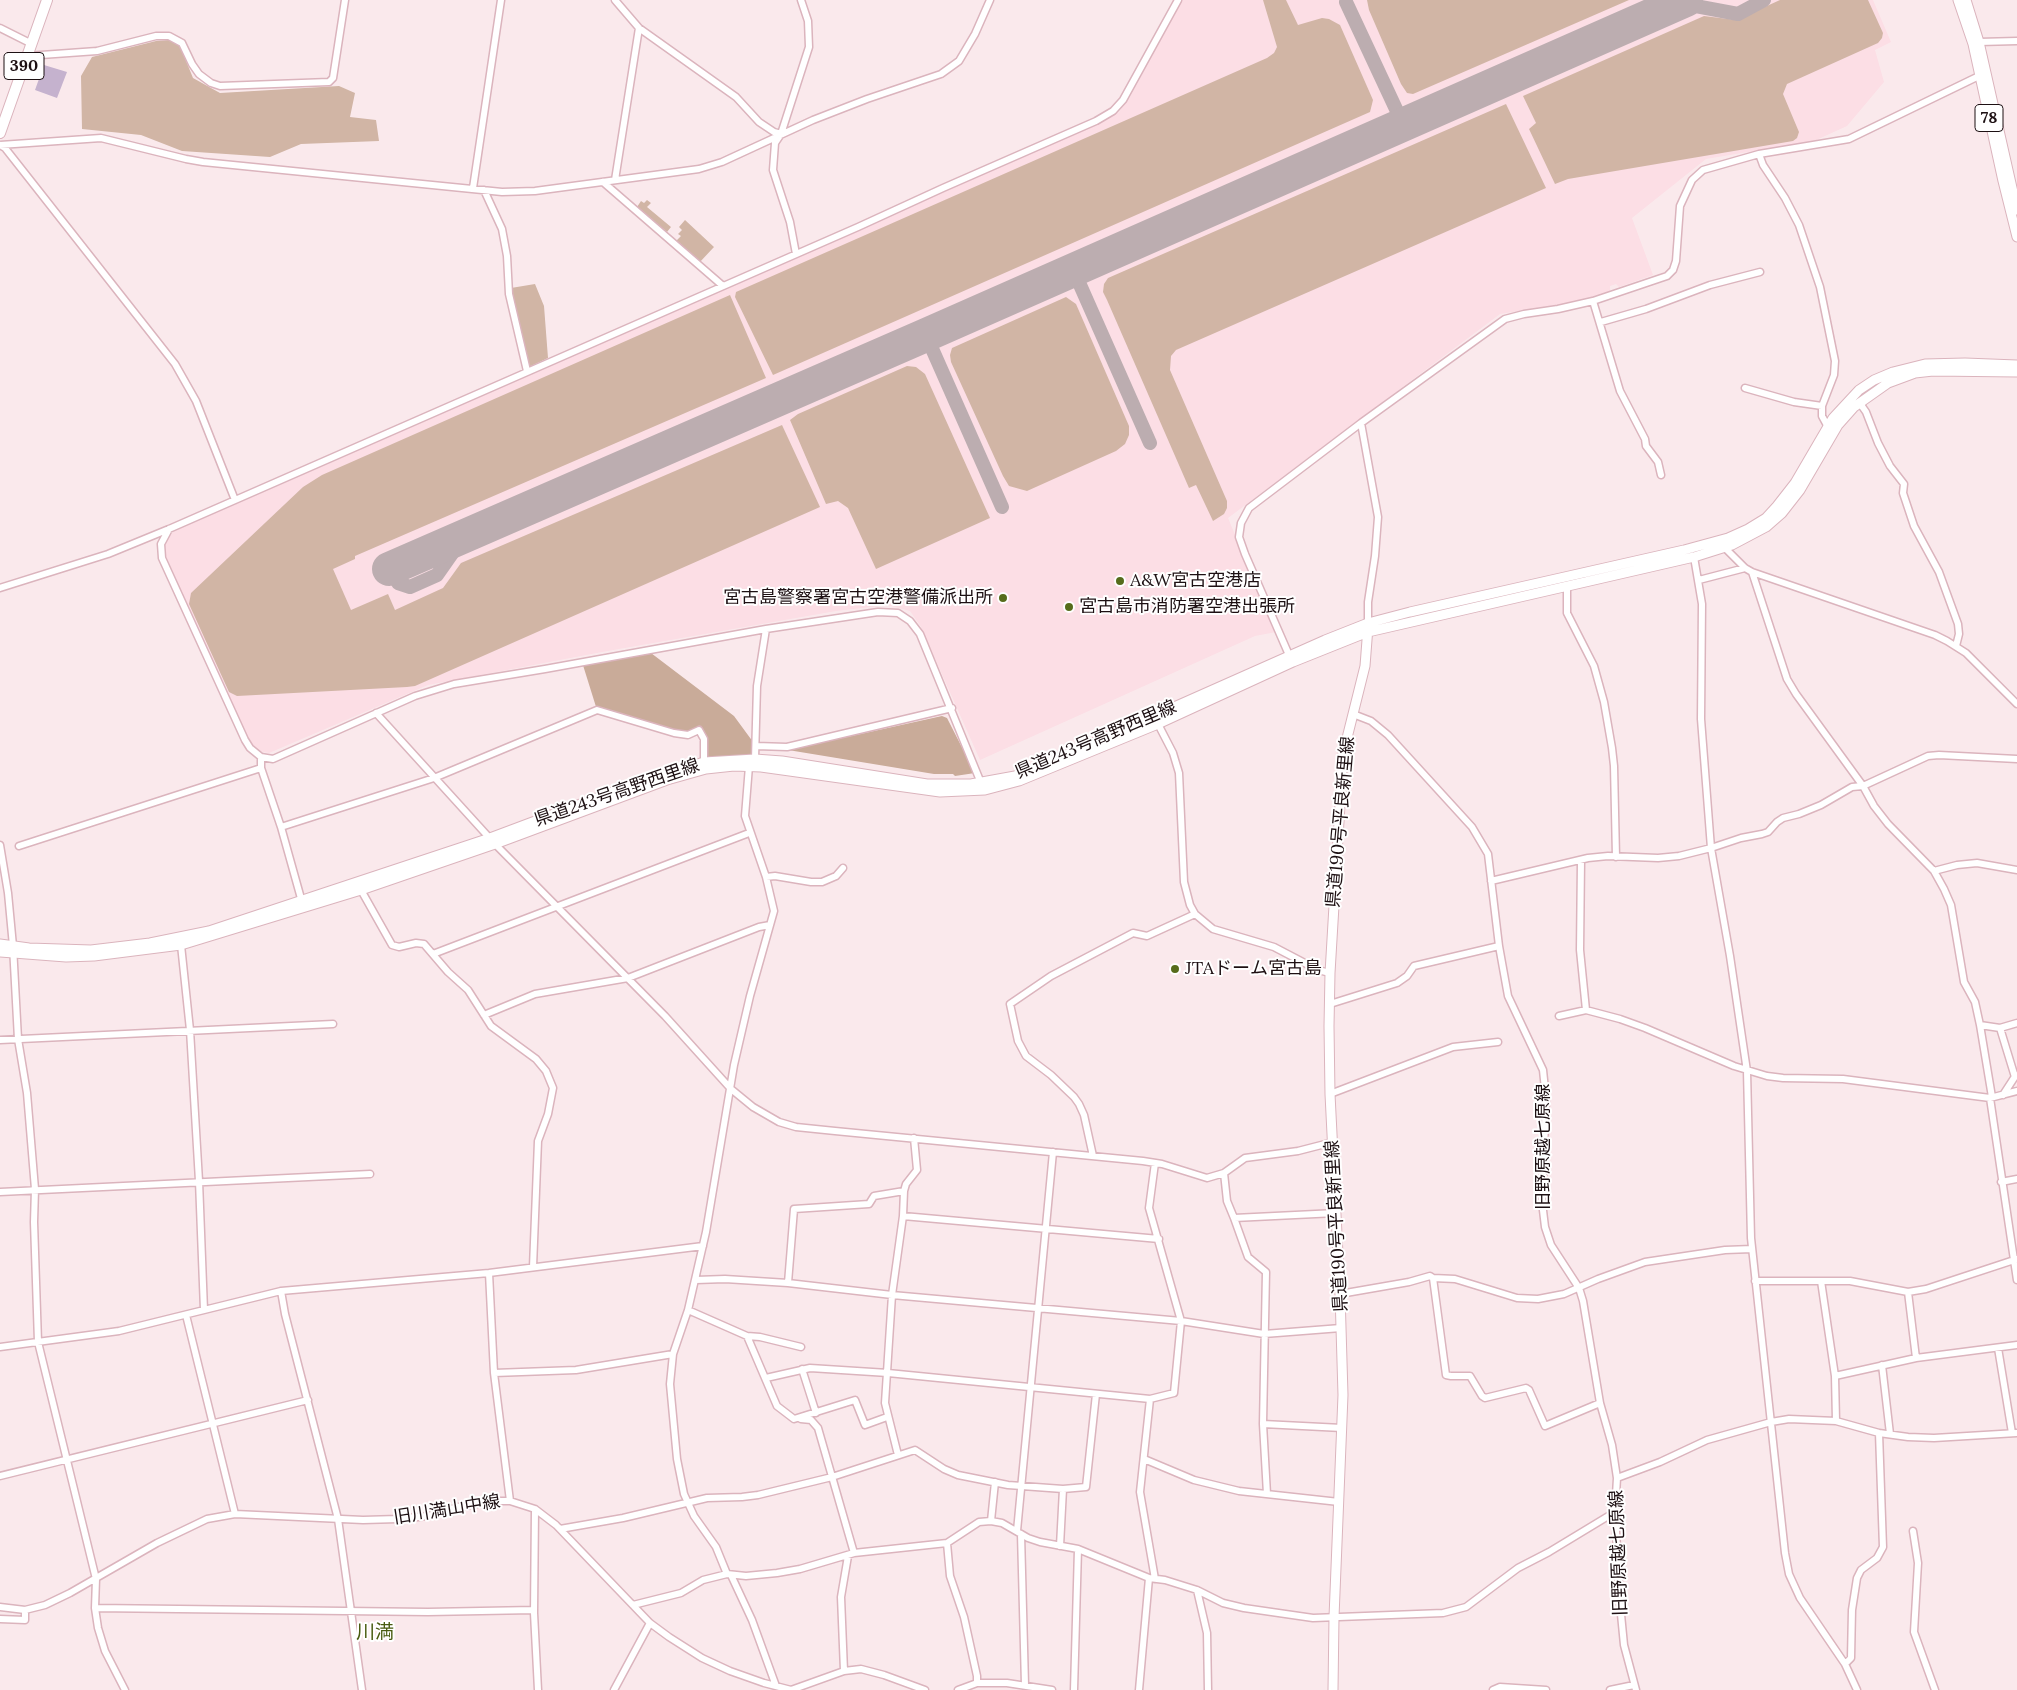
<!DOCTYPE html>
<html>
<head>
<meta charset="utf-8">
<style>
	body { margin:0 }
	canvas { display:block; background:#fae9ec }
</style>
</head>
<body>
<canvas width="2017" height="1690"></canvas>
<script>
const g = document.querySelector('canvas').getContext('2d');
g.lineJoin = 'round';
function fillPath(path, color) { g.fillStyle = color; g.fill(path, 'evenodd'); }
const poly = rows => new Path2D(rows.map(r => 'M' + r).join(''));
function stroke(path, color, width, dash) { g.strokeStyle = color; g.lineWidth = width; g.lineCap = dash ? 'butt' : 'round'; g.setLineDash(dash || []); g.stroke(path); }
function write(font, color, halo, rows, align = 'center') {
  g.font = font + ' Lora,"Noto Sans JP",serif'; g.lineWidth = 4; g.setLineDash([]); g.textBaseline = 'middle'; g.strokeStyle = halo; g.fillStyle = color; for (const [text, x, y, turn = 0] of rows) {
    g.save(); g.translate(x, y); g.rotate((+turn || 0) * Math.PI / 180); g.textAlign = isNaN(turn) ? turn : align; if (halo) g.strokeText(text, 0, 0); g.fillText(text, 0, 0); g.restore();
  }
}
fillPath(poly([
	[1181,0,1873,0,1891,42,1875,50,1884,82,1847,126,1814,141,1706,159,1632,218,1653,275,1619,287,1616,284,1610,286,1610,291,1580,301,1500,314,1228,518,1276,632,1255,636,980,760,921,627,910,611,888,605,836,611,602,652,428,685,269,753,259,751,252,746,243,732,166,556,164,548,166,540,177,528,1102,122,1119,112,1130,97]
]), '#fcdee5');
fillPath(poly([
	[1263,0,1286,0,1298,25,1322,18,1329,19,1340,25,1373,100,1370,112,773,375,735,297,736,292,1267,58,1274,53,1277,47],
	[1367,0,1629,0,1413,94,1407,93,1401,84,1369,10],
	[1780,0,1868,0,1883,33,1882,38,1878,43,1787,84,1783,94,1799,132,1797,138,1793,141,1568,179,1555,184,1529,129,1536,123,1523,96,1704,16,1736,20],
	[169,40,180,46,193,78,220,93,339,86,355,93,350,117,376,120,379,141,301,144,270,157,182,151,141,135,82,129,81,76,92,57,156,41],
	[1506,104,1546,188,1176,350,1171,356,1170,370,1227,501,1227,508,1224,514,1213,521,1196,485,1189,488,1107,300,1103,292,1104,284,1108,278],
	[647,200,651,203,647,207,671,227,667,232,637,207,641,201,644,203],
	[685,220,714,247,699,263,676,241,681,236,678,234,682,230,679,227],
	[535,284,544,306,548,358,529,367,517,324,511,288],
	[730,295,766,378,355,556,355,559,333,569,351,610,388,594,395,610,443,588,461,563,782,425,820,507,415,686,407,687,237,696,229,692,189,604,191,593,303,487,322,475],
	[1066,297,1076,304,1129,426,1129,435,1125,444,1116,451,1027,491,1009,486,1003,476,951,362,950,355,952,348],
	[907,366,916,367,925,374,990,518,876,569,848,508,838,501,826,504,790,420,798,414]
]), '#d1b5a5');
fillPath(poly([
	[647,650,734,716,756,746,755,759,704,762,704,739,699,730,688,735,597,710,582,662],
	[942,716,947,718,975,773,955,776,953,774,934,774,788,750]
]), '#c9ab99');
fillPath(poly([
	[44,65,67,72,57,98,35,90]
]), '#c5b2ce');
stroke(poly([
	[1346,2,1403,124],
	[1680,3,1738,14,1764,0],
	[1073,269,1150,443],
	[926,335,1002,507],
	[401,563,394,574,398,583,410,587,437,575,465,535]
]), '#bcadb0', 14);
stroke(poly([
	[389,569,926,335,1686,0]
]), '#bcadb0', 34);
const minor = poly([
	[615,0,639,28,736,97,759,122,774,132,781,134],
	[0,28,30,43],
	[1979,42,2017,41],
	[27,56,97,51,156,36,169,36,182,43,192,64,199,74,211,83,220,86,329,82,333,78,345,0],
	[0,145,101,138,186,159,203,162,502,192,535,191,699,169,722,162,813,120,867,99,941,74,959,61,975,34,990,0],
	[0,145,5,148,175,364,196,401,235,500],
	[1759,154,1763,165,1785,198,1799,225,1820,287,1835,361,1834,375,1822,406,1822,416,1828,427],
	[615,180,639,28],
	[603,182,723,286],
	[473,188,501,0],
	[484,190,502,229,507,256,509,294,527,371],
	[796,254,790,222,773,170,775,143,781,134,809,47,808,21,801,0],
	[1593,301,1620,391,1645,439,1646,446,1658,462,1661,475],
	[1601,322,1646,309,1710,285,1760,272],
	[1745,388,1794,402,1822,406],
	[1859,402,1866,412,1878,443,1890,466,1904,484,1903,493,1914,526,1939,572,1958,624,1959,634,1956,646],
	[1361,423,1378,517,1375,556,1368,602,1368,623],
	[169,529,161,544,162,558,245,740,250,748,261,757,273,759,415,696,454,684,545,669,766,629,878,612,898,613,910,621,920,634,981,783],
	[1723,546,1745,568,1752,572,1935,635,1947,641,1966,653,2017,704],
	[1694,557,1702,604,1701,719,1711,848,1730,956,1747,1071,1751,1238,1785,1553,1789,1574,1800,1598,1845,1664,1857,1690],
	[1752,572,1787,679,1796,694,1863,786,1874,806,1888,824,1934,871,1944,889,1951,905,1964,982,1975,1002,1980,1025,1992,1097],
	[1699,580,1745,568],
	[1567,585,1567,613,1594,666,1604,702,1612,748,1614,766,1616,857],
	[0,588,108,554,169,529,858,227,943,188,1096,121,1113,111,1123,100,1178,0],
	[1289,655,1245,554,1239,537,1241,523,1249,508,1361,423,1505,319,1524,314,1558,309,1593,301,1667,276,1673,270,1676,261,1680,206,1692,180,1703,170,1759,154,1849,139,1979,76],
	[376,713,495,844,665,1016,731,1089,753,1107,779,1122,796,1127,835,1131,1143,1161,1162,1164,1207,1178,1224,1173,1245,1158,1298,1151,1333,1142],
	[1353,714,1371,721,1388,735,1472,827,1488,854,1499,946,1508,996,1543,1070,1546,1099,1542,1202,1545,1227,1551,1245,1579,1288,1583,1301,1600,1403,1612,1445,1617,1478,1615,1512,1620,1604,1624,1645,1636,1690],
	[1158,724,1173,753,1179,773,1184,882,1190,905,1195,914,1213,929,1274,947,1318,970,1330,973],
	[756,746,787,747,952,708],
	[261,757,261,768,281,827,302,902],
	[281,827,434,778,597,710,674,733,688,735,699,730,704,739,704,762],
	[0,845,8,893,13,946,18,1039,27,1093,35,1189,34,1222,38,1342,96,1579,95,1608,98,1628,105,1651,125,1690],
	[19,846,261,768],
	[1581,861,1580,950,1586,1010],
	[1934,871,1957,865,1977,863,2017,870],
	[766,877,775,876,811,882,822,882,836,876,843,868],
	[1491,881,1588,858,1608,856,1658,858,1679,856,1711,848,1741,838,1762,834,1768,832,1777,822,1783,818,1799,814,1821,805,1852,787,1863,786,1928,756,1939,755,2017,759],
	[361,890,392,945,399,947,416,943,424,944,448,972,468,990,491,1026,536,1059,546,1071,553,1088,548,1114,538,1141,533,1267],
	[181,945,190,1030,199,1181,204,1310],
	[433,954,749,833],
	[1330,1004,1397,983,1407,976,1414,966,1499,946],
	[484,1015,535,994,628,978,759,927,770,925],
	[1559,1016,1586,1010,1620,1019,1645,1028,1734,1066,1767,1076,1783,1078,1843,1079,1990,1098,2017,1091],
	[1980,1025,2000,1028,2017,1023],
	[2000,1028,2015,1077],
	[0,1040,333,1024],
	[1330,1094,1453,1047,1498,1042],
	[2003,1095,2016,1075],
	[1990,1098,2017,1280],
	[1093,1156,1084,1115,1079,1104,1074,1097,1051,1075,1026,1056,1018,1041,1010,1004,1051,976,1133,933,1147,936,1195,914],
	[1224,1173,1227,1201,1234,1218,1336,1213],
	[2001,1182,2017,1179],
	[0,1192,370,1174],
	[903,1216,1159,1239],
	[1234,1218,1248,1257,1266,1272,1263,1424,1267,1494],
	[489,1273,494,1373,510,1501],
	[1433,1278,1446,1375,1451,1376,1470,1376,1482,1396,1485,1398,1526,1388,1529,1390,1545,1426,1600,1403],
	[696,1280,725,1279,788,1283,892,1295,1181,1321,1264,1334,1341,1328],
	[1755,1281,1850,1281,1908,1292,1926,1289,2017,1259],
	[1821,1281,1835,1376,1836,1421],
	[788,1283,794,1209,869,1204,874,1196,904,1191],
	[281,1291,285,1314,338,1519,362,1690],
	[1908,1292,1916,1358],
	[1340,1294,1409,1282,1430,1276,1433,1278,1455,1279,1517,1298,1538,1299,1564,1294,1598,1279,1645,1262,1725,1250,1752,1249],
	[688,1310,747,1336,760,1337,801,1347],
	[186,1315,235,1514],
	[747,1336,777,1406,794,1419,855,1400,865,1425,887,1417],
	[0,1347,119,1331,281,1291,489,1273,703,1246],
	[1998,1348,2012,1433],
	[1882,1365,1890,1434],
	[802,1369,816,1413],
	[494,1373,576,1370,673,1354],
	[1835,1376,1916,1358,2017,1345],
	[766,1378,810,1368,888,1373,1150,1399,1174,1393,1181,1321,1149,1208,1155,1163],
	[1150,1399,1140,1492,1155,1579],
	[801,1419,811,1420,818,1428,854,1553],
	[1263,1424,1342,1428],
	[898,1455,885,1403,892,1295,903,1216,904,1191,906,1184,917,1170,914,1138],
	[1144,1459,1194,1480,1239,1491,1339,1502],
	[0,1476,308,1400],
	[1617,1478,1660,1462,1707,1440,1771,1422,1789,1419,1836,1421,1879,1433,1908,1437,1934,1438,2017,1433],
	[1063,1489,1086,1487,1096,1394],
	[535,1509,534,1613,538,1690],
	[991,1521,995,1482],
	[560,1529,623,1518,707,1498,742,1497,758,1495,832,1477,915,1450,944,1469,958,1475,1008,1485,1063,1489,1060,1546],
	[1017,1531,1053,1152],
	[1913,1531,1918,1563,1914,1632,1935,1690],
	[1021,1534,1025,1685],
	[947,1543,950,1576,964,1617,977,1676,977,1683],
	[727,1574,716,1547,694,1516,684,1494,677,1459,670,1384,673,1354,688,1310,706,1232,734,1065,750,996,774,911,766,877,745,816,749,766,755,759,757,686,766,629],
	[731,1575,752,1620,776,1686],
	[1197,1590,1207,1633,1208,1690],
	[633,1605,681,1593,703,1580,727,1574,746,1576,777,1573,800,1569,854,1553,947,1543,979,1522,991,1521,1002,1523,1028,1538,1040,1542,1078,1549,1149,1578,1165,1580,1197,1590,1223,1603,1244,1608,1313,1618,1443,1613,1466,1607,1518,1568,1549,1552,1615,1512],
	[0,1607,25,1610,45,1605,70,1593,157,1543,207,1519,235,1514,363,1520,398,1519,428,1516,458,1507,494,1501,510,1501,535,1509,556,1525,650,1623,669,1637,702,1658,730,1671,764,1683,791,1690],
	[95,1608,428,1612,534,1610],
	[0,1619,25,1620,25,1610],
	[1845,1664,1851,1658,1852,1610,1857,1578,1861,1570,1877,1558,1883,1547,1879,1433],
	[844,1671,841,1597,848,1556],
	[614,1690,650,1623],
	[791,1690,844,1671,861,1669,884,1675,925,1690],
	[958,1690,977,1683,1007,1683,1052,1690],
	[1074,1690,1078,1549],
	[1139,1690,1149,1578],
	[1493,1690,1500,1687,1546,1690],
	[1610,1690,1634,1685]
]);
const major = poly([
	[1958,0,1973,44,2003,181,2017,237],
	[1966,0,1979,42,2017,210],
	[0,944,29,948,91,950,150,943,209,931,490,838,626,787,704,762,755,759,782,761,927,784,971,784,1015,776,1059,758,1325,640,1368,623,1410,612,1684,550,1728,538,1748,529,1766,518,1777,506,1795,483,1833,418,1859,390,1874,380,1893,372,1925,364,1965,363,2017,365],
	[0,952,66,957,94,956,181,945,361,890,495,844,667,780,706,769,734,766,761,767,940,792,985,790,1019,781,1158,724,1293,662,1368,632,1694,557,1732,545,1766,527,1782,513,1800,490,1838,425,1854,407,1888,383,1915,373,1933,371,2017,372],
	[1333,1690,1334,1617,1343,1395,1340,1294,1330,1094,1329,1026,1330,973,1343,754,1365,666,1368,627]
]);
const highway = poly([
	[0,133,47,0]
]);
stroke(minor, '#dbb4bd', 9);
stroke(major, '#dbb4bd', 11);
stroke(highway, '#dbb4bd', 12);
stroke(minor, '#fff', 6);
stroke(major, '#fff', 9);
stroke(highway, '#fff', 10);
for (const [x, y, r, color] of [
	[1120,581,5,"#566c1b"],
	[1003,598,5,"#566c1b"],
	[1069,607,5,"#566c1b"],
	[1175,969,5,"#566c1b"]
]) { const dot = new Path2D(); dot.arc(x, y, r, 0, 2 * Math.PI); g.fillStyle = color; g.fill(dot); stroke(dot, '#fff', 2); }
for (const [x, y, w] of [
	[24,66,40],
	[1989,118,28]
]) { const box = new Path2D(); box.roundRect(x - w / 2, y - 13.5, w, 27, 4); g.fillStyle = '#fff'; g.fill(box); stroke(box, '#1d1013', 1); }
write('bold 16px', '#1d1013', null, [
	["390",24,66],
	["78",1989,118]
]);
write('18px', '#1d1013', '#fff', [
	["A&W宮古空港店",1130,581],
	["宮古島警察署宮古空港警備派出所",993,598,"right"],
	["宮古島市消防署空港出張所",1079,607],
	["JTAドーム宮古島",1185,969]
], 'left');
write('18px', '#1d1013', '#fff', [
	["県道243号高野西里線",1096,740,-23],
	["県道243号高野西里線",617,793,-19],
	["県道190号平良新里線",1341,822,-85],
	["旧野原越七原線",1544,1147,-90],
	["県道190号平良新里線",1337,1226,-93],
	["旧川満山中線",447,1510,-9],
	["旧野原越七原線",1619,1553,-92]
]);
write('19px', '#485b0f', '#fff', [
	["川満",375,1633]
]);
</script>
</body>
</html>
